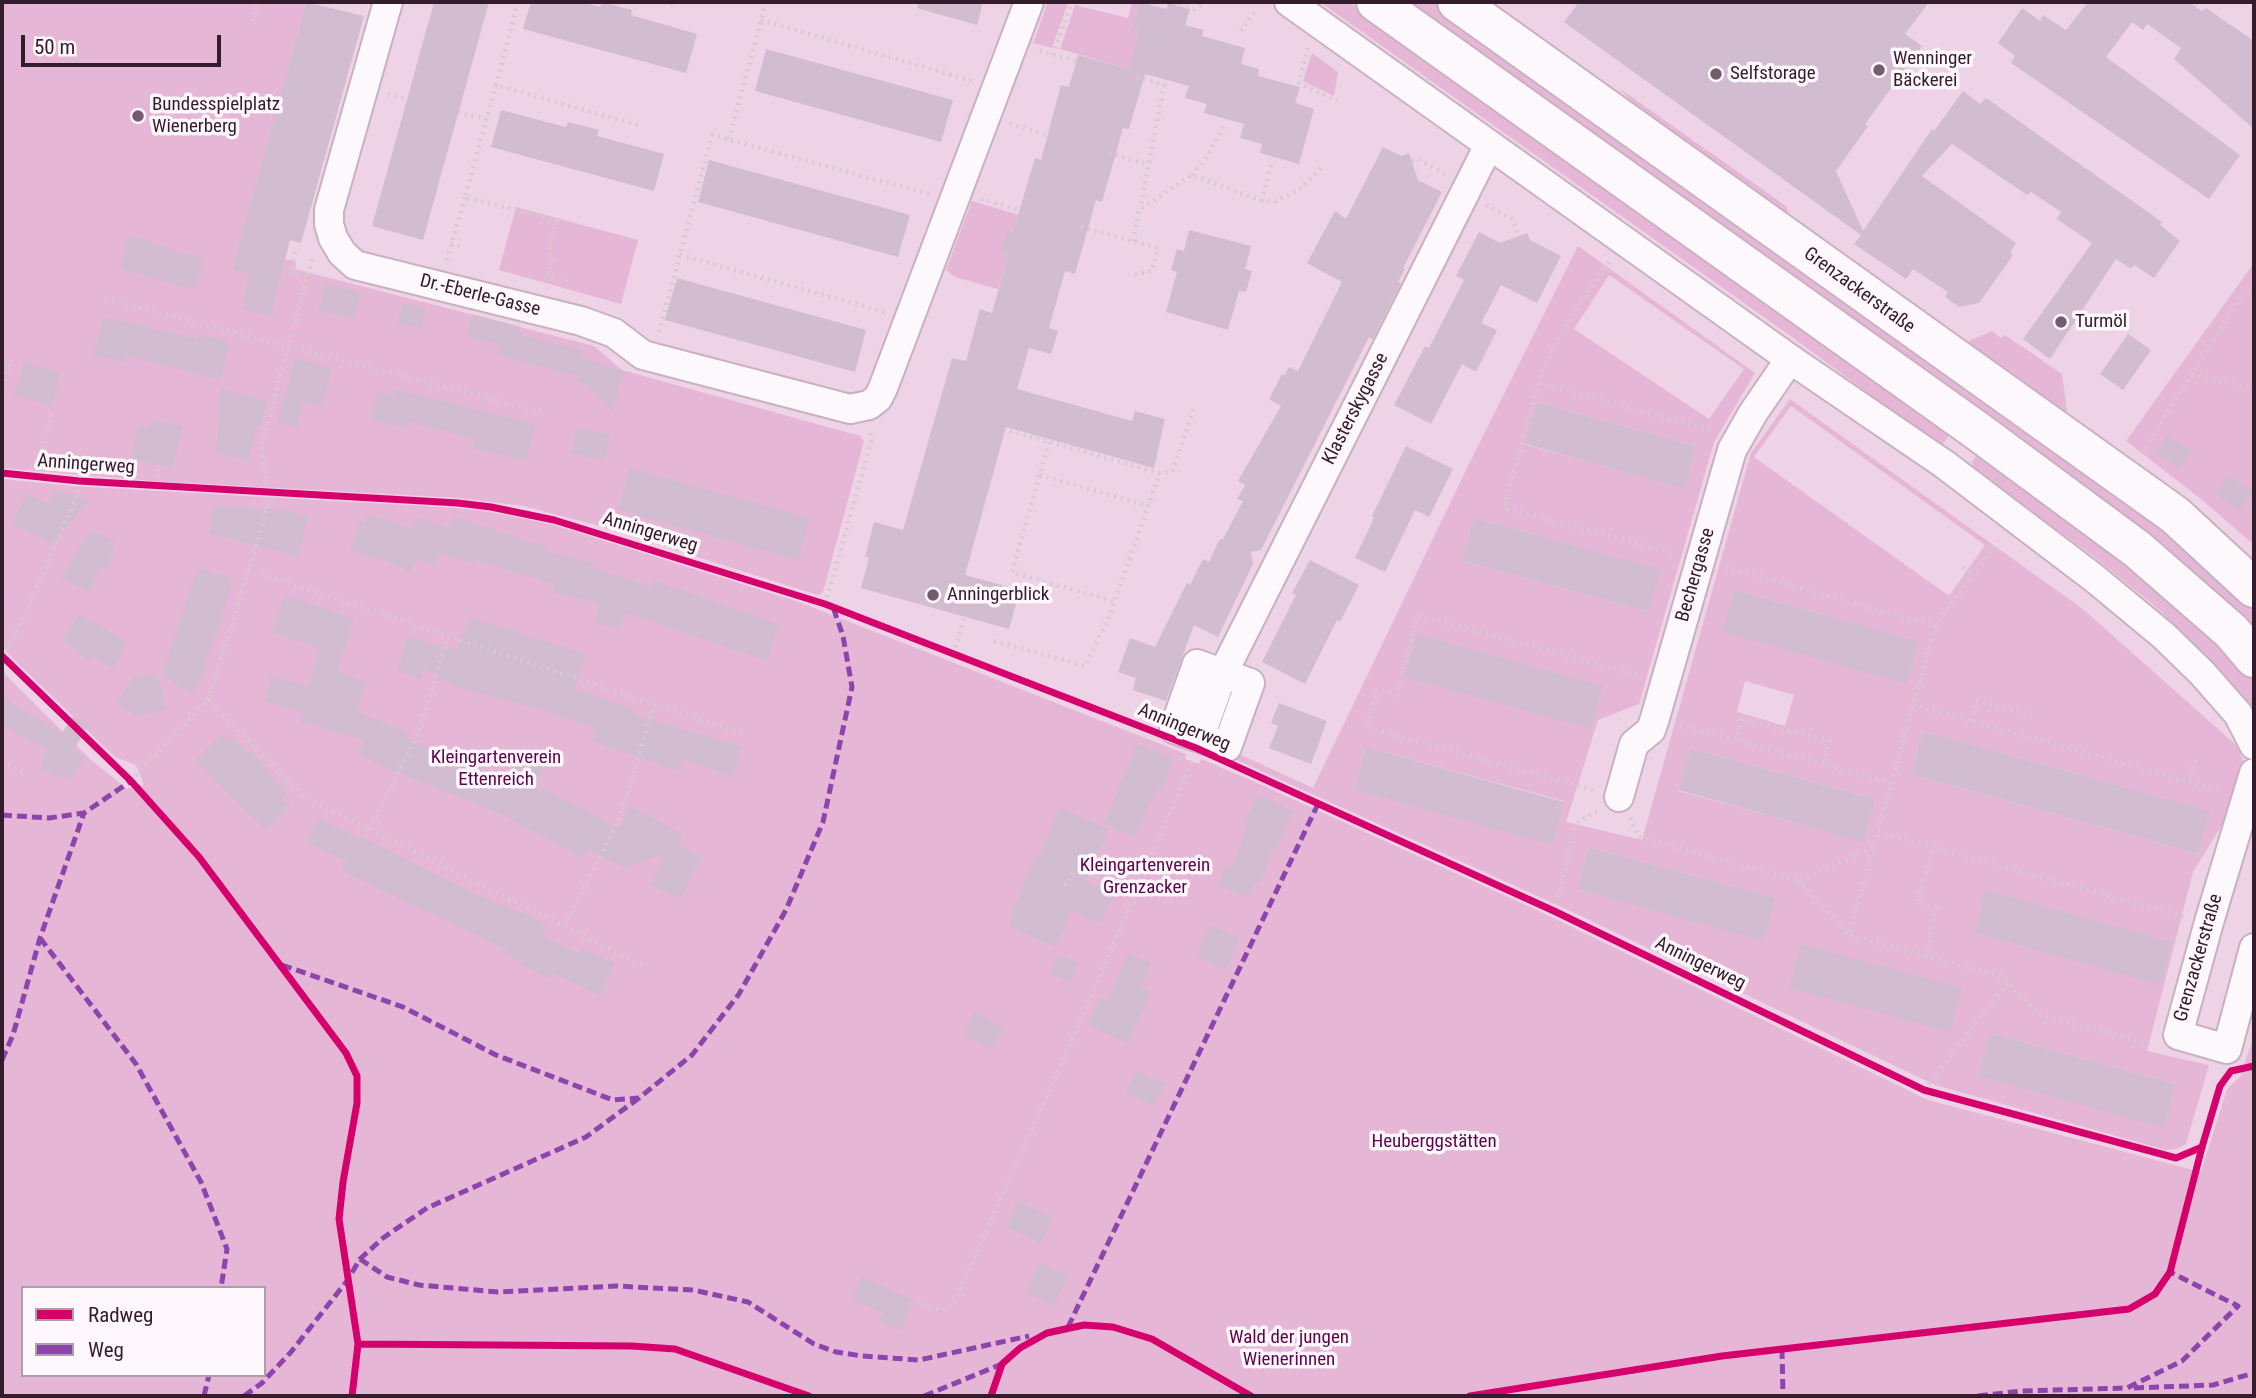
<!DOCTYPE html>
<html>
<head>
<meta charset="utf-8">
<style>
	body { margin:0 }
	#map { position:relative; width:2256px; height:1398px; overflow:hidden; background:#eed2e5; font-family:"Roboto Condensed",sans-serif }
	canvas { display:block }
	.frame { position:absolute; inset:0; border:4px solid #341c2d; pointer-events:none }
	.legend { position:absolute; left:21px; top:1286px; width:245px; height:91px; box-sizing:border-box; background:#fef7fb; border:2px solid #ad9fa9; margin:0; padding:9px 12px; list-style:none; font-size:21px; color:#341c2d }
	.legend li { display:flex; align-items:center; gap:14px; height:35px }
	.legend b { width:35px; border:2px solid #ad9fa9 }
	.scale { position:absolute; left:21px; top:35px; width:200px; height:32px; box-sizing:border-box; border:4px solid #341c2d; border-top:0; padding-left:9px; font-size:21px; line-height:24px; white-space:nowrap; color:#341c2d; -webkit-text-stroke:5px #fef7fb; paint-order:stroke }
</style>
</head>
<body>
<div id="map">
<canvas width="2256" height="1398"></canvas>
<div class="frame"></div>
<ul class="legend">
<li><b style="height:9px;background:#d6006c"></b>Radweg</li>
<li><b style="height:9px;background:#8e44ad"></b>Weg</li>
</ul>
<div class="scale">50 m</div>
</div>
<script>
const g = document.querySelector('canvas').getContext('2d');
g.lineJoin = 'round';
function fillPath(path, color) { g.fillStyle = color; g.fill(path, 'evenodd'); }
const poly = rows => new Path2D(rows.map(r => 'M' + r).join(''));
function stroke(path, color, width, dash) { g.strokeStyle = color; g.lineWidth = width; g.lineCap = dash ? 'butt' : 'round'; g.setLineDash(dash || []); g.stroke(path); }
function write(font, color, halo, rows, align = 'center') {
  g.font = font + ' "Roboto Condensed",sans-serif'; g.lineWidth = 7; g.setLineDash([]); g.textBaseline = 'middle'; g.strokeStyle = halo; g.fillStyle = color; for (const [text, x, y, turn = 0] of rows) {
    g.save(); g.translate(x, y); g.rotate((+turn || 0) * Math.PI / 180); g.textAlign = isNaN(turn) ? turn : align; if (halo) g.strokeText(text, 0, 0); g.fillText(text, 0, 0); g.restore();
  }
}
fillPath(poly([
	[2,2,306,2,239,247,296,262,295,269,594,346,622,370,860,436,864,441,823,592,818,595,592,524,523,506,458,498,152,481,2,468],
	[1048,2,1068,3,1052,48,1033,43],
	[1132,2,1148,2,1147,5,1139,3,1132,27,1139,30,1128,69,1060,49,1075,5,1128,18],
	[1320,2,1349,2,1947,429,1948,437,1943,444,1934,442,1799,342],
	[1399,2,1433,2,2092,474,2145,513,2253,607,2254,635],
	[1312,53,1338,72,1334,96,1303,81],
	[1619,88,1786,206,1789,217,1653,123],
	[972,201,1019,215,1014,232,1008,231,1002,253,1008,254,998,289,955,277,946,270],
	[516,207,638,240,621,304,499,270],
	[1578,246,1755,373,1714,442,1639,704,1598,720,1566,822,1642,840,1751,453,1790,399,2084,610,2236,745,2247,768,2228,815,2193,872,2147,1051,2209,1065,2186,1144,2177,1149,2166,1150,1935,1085,1566,909,1206,746,1230,750,1313,788,1468,466],
	[1609,275,1744,369,1709,419,1574,329],
	[1537,402,1696,446,1685,488,1526,445],
	[1791,406,1985,545,1949,596,1754,457],
	[1474,518,1660,569,1649,612,1462,561],
	[1734,590,1918,641,1907,683,1723,632],
	[1745,681,1794,695,1785,726,1737,712],
	[1923,731,2209,811,2198,854,1911,774],
	[1366,747,1564,801,1552,844,1354,790],
	[1690,748,1875,799,1864,841,1678,791],
	[1589,847,1774,898,1763,940,1577,889],
	[1985,891,2173,942,2161,984,1974,933],
	[1990,1033,2176,1084,2164,1127,1979,1076],
	[2254,263,2254,545,2201,499,2126,441],
	[1992,331,2001,338,2005,335,2062,374,2068,418,1962,344],
	[1976,456,1985,456,2101,540,2254,676,2254,715,2219,668,2157,608,2092,555,1974,470,1972,462],
	[2,479,72,486,458,508,491,512,554,525,799,602,1186,754,1185,759,1199,764,1201,759,1255,782,1541,912,1928,1100,2201,1172,2227,1089,2240,1077,2254,1036,2254,1396,2,1396,2,671,90,759,127,789,144,785,136,765,115,757,2,648],
	[23,1288,264,1288,264,1375,23,1375]
]), '#e6b6d7');
fillPath(poly([
	[306,2,364,16,301,243,290,240,271,316,242,309,249,274,232,270],
	[434,2,489,2,423,240,372,226],
	[531,2,581,2,600,7,603,2,632,10,631,15,697,34,686,73,523,29],
	[918,2,983,2,977,25,917,8],
	[1139,2,1167,9,1168,3,1190,9,1185,25,1204,30,1202,36,1245,48,1241,64,1259,69,1258,76,1300,87,1295,103,1314,109,1299,164,1260,153,1262,144,1240,138,1244,124,1204,113,1207,104,1185,98,1189,86,1145,74,1129,129,1123,128,1102,202,1096,200,1075,274,1065,271,1049,328,1058,331,1051,354,1029,348,1017,389,1132,421,1135,411,1165,419,1154,468,1006,427,965,575,1020,590,1009,629,861,588,869,558,865,557,874,522,903,530,952,358,966,361,980,309,992,313,1008,254,1001,253,1007,230,1013,232,1035,158,1041,160,1061,85,1069,87,1078,55,1128,69,1139,30,1132,27],
	[1579,2,1929,2,1905,34,1922,46,1865,124,1868,126,1836,171,1863,231,1932,129,1934,131,1963,91,1980,104,1986,98,2162,222,2160,225,2180,241,2154,278,2134,265,2131,269,2116,259,2050,359,2023,339,2092,243,2057,219,2061,212,2031,192,2027,195,1952,144,1922,176,2016,243,2010,253,2013,255,1979,303,1959,307,1945,297,1948,292,1913,269,1906,279,1854,244,1861,235,1564,22],
	[2088,2,2189,2,2202,11,2206,8,2254,41,2254,129,2174,59,2181,48,2147,24,2143,30,2132,22,2106,57,2240,155,2209,199,2011,63,2015,56,1998,43,2022,8,2040,21,2043,15,2066,30],
	[766,49,953,100,941,142,755,91],
	[501,110,566,127,568,122,599,130,597,136,664,154,654,191,491,147],
	[1383,147,1401,156,1409,153,1418,180,1442,192,1403,268,1405,269,1398,282,1401,283,1373,339,1369,337,1261,550,1251,552,1253,564,1218,637,1194,625,1166,701,1133,690,1136,678,1118,672,1130,638,1155,647,1187,583,1190,585,1203,559,1209,562,1219,540,1223,539,1243,501,1237,499,1245,485,1238,481,1281,406,1269,399,1282,374,1285,375,1289,367,1298,371,1342,282,1307,263,1335,211,1346,219],
	[709,160,910,215,898,257,698,202],
	[1189,230,1251,246,1245,269,1252,271,1246,292,1239,291,1228,330,1166,312,1177,272,1171,270,1177,249,1184,251],
	[1479,232,1500,243,1527,233,1530,240,1561,256,1537,303,1501,285,1481,323,1497,330,1476,372,1462,364,1431,424,1394,405,1425,346,1429,348,1464,280,1456,276],
	[129,235,204,260,195,288,190,287,190,289,120,268],
	[677,278,866,330,855,372,665,320],
	[325,283,360,292,354,319,318,311],
	[403,302,426,308,421,329,397,323],
	[472,314,521,327,519,334,583,350,581,357,624,371,613,411,586,385,576,381,577,376,497,355,499,344,466,336],
	[103,317,197,339,199,334,230,341,220,380,127,356,125,363,93,355],
	[2128,334,2151,350,2123,390,2100,374],
	[295,358,332,368,321,407,303,402,297,428,277,423],
	[24,362,61,374,51,406,14,395],
	[220,389,267,401,261,427,257,426,248,461,216,452],
	[394,389,535,424,526,461,472,448,474,439,409,422,407,429,370,419,378,392,393,396],
	[1537,402,1696,446,1685,489,1525,444],
	[152,419,183,427,173,468,131,458,138,426,149,429],
	[577,427,610,435,604,461,571,453],
	[2167,435,2192,451,2180,469,2155,453],
	[1406,446,1453,469,1429,517,1415,510,1385,572,1355,558,1374,518,1372,516],
	[629,468,810,518,798,560,618,510],
	[2228,475,2254,492,2239,511,2215,492],
	[52,492,67,493,90,500,53,543,12,525,26,494,48,503],
	[213,506,280,510,281,508,309,517,297,556,209,533],
	[367,514,413,529,417,517,448,528,452,516,545,547,544,550,593,563,592,568,652,587,654,580,778,624,767,661,630,614,623,614,618,630,594,622,599,606,597,603,552,592,554,584,477,560,476,564,438,553,434,565,416,559,411,572,386,561,350,550,360,522,365,523],
	[1474,518,1661,569,1649,612,1462,561],
	[90,531,116,540,107,570,100,568,90,591,61,579],
	[1310,560,1359,585,1340,622,1337,620,1305,684,1262,662,1296,595,1292,593],
	[198,568,230,578,227,585,232,586,195,695,162,675],
	[1734,590,1919,641,1907,684,1722,632],
	[285,594,354,619,337,671,367,682,356,711,409,733,407,739,458,758,506,782,514,758,543,767,537,786,620,828,630,806,682,833,679,846,701,856,681,899,651,885,666,853,625,868,587,849,583,858,501,814,389,769,358,754,364,740,299,721,301,712,264,701,271,676,309,686,320,648,272,632],
	[79,614,126,641,114,669,93,657,90,661,63,640],
	[469,617,586,654,574,689,634,709,632,714,742,747,732,776,683,759,679,771,591,741,596,728,528,706,456,687,424,668,421,679,397,671,408,636,457,651],
	[1416,634,1603,686,1591,729,1404,677],
	[151,674,159,680,166,710,138,716,116,704,132,678],
	[2,697,62,733,73,716,88,725,74,750,85,757,69,781,60,775,58,779,40,768,43,764,40,762,48,750,2,726],
	[1279,703,1327,721,1311,764,1269,748,1278,726,1271,723],
	[1923,731,2210,811,2198,854,1911,774],
	[221,735,227,740,231,736,250,754,251,752,269,770,267,772,288,792,281,800,291,805,266,830,195,761],
	[1137,744,1174,758,1161,790,1157,788,1135,837,1104,824],
	[1366,747,1564,802,1552,845,1354,790],
	[1690,748,1875,799,1864,842,1678,790],
	[1258,795,1293,811,1277,848,1273,847,1261,883,1255,882,1250,897,1218,886,1225,865,1232,868,1247,825,1244,824],
	[1060,808,1109,829,1085,881,1114,894,1101,923,1071,911,1056,947,1008,926,1035,855,1039,857],
	[318,818,359,838,360,836,473,893,532,917,547,926,542,936,579,954,581,948,615,964,600,996,553,973,550,979,520,964,521,962,505,954,507,950,342,871,347,862,306,842],
	[1589,847,1775,898,1763,941,1577,889],
	[1985,890,2173,942,2161,985,1974,933],
	[1210,925,1240,938,1226,970,1196,957],
	[1801,944,1962,988,1950,1032,1789,988],
	[1128,953,1151,963,1141,987,1151,991,1128,1044,1087,1025,1100,997,1108,1001],
	[1059,954,1079,963,1070,982,1050,974],
	[974,1013,1003,1027,992,1050,964,1036],
	[1990,1033,2176,1084,2164,1128,1978,1076],
	[1136,1071,1165,1083,1154,1106,1126,1093],
	[1017,1201,1053,1217,1041,1243,1006,1227],
	[1039,1262,1068,1275,1054,1306,1026,1293],
	[862,1277,914,1300,901,1331,879,1322,883,1313,852,1300]
]), '#d2bdd0');
const minor = poly([
	[388,2,329,210,329,224,333,238,342,253,355,265,581,321,614,333,643,355,850,409,869,405,878,398,883,388,1029,2],
	[1289,2,1790,359,1944,464,2094,578,2164,636,2202,673,2238,714,2254,745],
	[1197,664,1250,683,1227,747,1174,729,1197,664],
	[1203,728,1223,673,1489,145],
	[2254,773,2209,922,2178,1035,2227,1049,2254,948],
	[1619,797,1634,744,1651,730,1655,718,1732,450,1753,413,1790,359]
]);
const primary = poly([
	[1376,2,1976,430,2137,549,2231,631,2254,658],
	[1457,2,2175,515,2254,588]
]);
stroke(minor, '#c9b1c2', 32);
stroke(primary, '#c9b1c2', 42);
stroke(poly([
	[518,2,496,85,641,126],
	[664,2,675,5],
	[1174,2,1174,3,1194,9,1203,4],
	[761,20,972,81],
	[253,21,258,2],
	[1241,31,1257,10],
	[1308,48,1299,83,1337,101],
	[1040,51,1076,61],
	[1053,55,1072,2],
	[1137,77,1164,85,1140,209],
	[496,85,465,197,556,220,548,252,552,261,548,276,568,281],
	[388,94,407,99],
	[458,112,486,119],
	[1010,123,1048,136],
	[729,139,766,2],
	[1109,153,1148,165],
	[1412,161,1418,159,1445,174],
	[1192,175,1209,154,1225,123],
	[981,199,1020,210],
	[1262,201,1272,161],
	[1486,205,1512,219,1519,236],
	[1081,227,1158,248,1152,271,1129,275],
	[1133,241,1139,210,1192,175,1262,201,1275,201,1299,190,1321,168],
	[451,244,462,247],
	[295,252,290,271,307,276],
	[680,255,885,312],
	[447,260,465,197],
	[1609,262,1565,326,1542,372,1504,508,1674,553],
	[1585,296,1592,301],
	[105,299,538,411,542,409],
	[659,332,712,135,929,194],
	[2,361,8,366,8,372,2,393],
	[2192,374,2254,389],
	[1540,383,1713,431],
	[1010,431,1160,473,1168,472,1173,470,1194,408],
	[1049,442,1012,572,1113,601],
	[2142,453,2244,291,2254,295],
	[1040,475,1148,506],
	[35,477,52,411],
	[157,485,158,467],
	[1726,567,1935,626,1998,541],
	[1963,567,1974,574],
	[248,570,745,734],
	[825,604,871,442,870,431],
	[1935,626,1849,935,1999,976,2041,1015,2147,1043,2154,1041],
	[994,641,1085,666,1109,617,1160,473],
	[953,654,965,616],
	[3,657,19,628,78,493,79,481],
	[208,700,305,797,642,965],
	[1913,705,2223,791],
	[1972,721,1977,700,2032,715],
	[1680,725,1892,783],
	[1736,741,1742,719,1829,741,1823,765],
	[2,760,26,773],
	[131,781,208,700,269,504,261,447,313,256],
	[2189,782,2196,757],
	[1593,790,1366,727,1377,690,1397,695,1418,615,1640,676],
	[1630,818,1639,837,1798,881,1874,847],
	[369,830,417,736,448,636],
	[1878,832,2185,917],
	[1798,881,1849,935],
	[1064,884,1067,884,1074,871,1081,871,1136,894],
	[1554,911,1577,823,1598,810],
	[565,926,619,819,655,704],
	[1926,956,1936,908,1917,902,1933,847],
	[1924,1090,2007,983],
	[917,1302,941,1311,953,1305,1075,1033,1192,762]
]), '#d4cbd1', 4.5, [2, 5]);
stroke(minor, '#fcf8fb', 28);
stroke(primary, '#fcf8fb', 38);
stroke(poly([
	[2,815,49,818,84,813,131,781],
	[40,938,136,1064,201,1182,227,1249,221,1288],
	[282,965,403,1007,496,1055,613,1100,639,1098,692,1055,739,994,786,910,823,822,852,687,843,636,833,607],
	[2,1060,13,1035,40,938,84,813],
	[360,1259,387,1277,419,1285,498,1292,616,1286,693,1290,748,1302,814,1344,836,1352,862,1356,919,1360,1029,1336],
	[1068,1327,1318,804],
	[1782,1349,1783,1396],
	[2134,1388,2213,1385,2254,1373],
	[204,1396,209,1375],
	[244,1396,262,1383,291,1352,347,1281,360,1259,383,1238,427,1208,586,1137,639,1098],
	[924,1396,1002,1364],
	[1978,1396,2021,1391,2127,1388,2182,1361,2238,1306,2170,1272]
]), '#8e44ad', 5, [10, 5]);
stroke(poly([
	[2,473,79,481,458,503,491,507,554,520,825,604,1196,748,1554,911,1924,1090,2176,1158,2202,1147],
	[2,656,131,781,199,857,346,1053,357,1076,357,1103,343,1182,339,1219,358,1344,352,1396],
	[358,1344,631,1346,675,1349,809,1396],
	[991,1396,1002,1364,1020,1348,1047,1333,1084,1325,1113,1327,1152,1339,1251,1396],
	[1470,1396,1722,1356,2129,1309,2155,1294,2170,1272,2202,1147,2220,1086,2231,1071,2254,1066]
]), '#d6006c', 7);
for (const [x, y, r, color] of [
	[1879,70,7,"#755c6d"],
	[1716,74,7,"#755c6d"],
	[138,116,7,"#755c6d"],
	[2061,322,7,"#755c6d"],
	[933,595,7,"#755c6d"]
]) { const dot = new Path2D(); dot.arc(x, y, r, 0, 2 * Math.PI); g.fillStyle = color; g.fill(dot); stroke(dot, '#fef7fb', 2.5); }
write('19px', '#341c2d', '#fef7fb', [
	["Wenninger",1893,59],
	["Bäckerei",1893,81],
	["Selfstorage",1730,74],
	["Bundesspielplatz",152,105],
	["Wienerberg",152,127],
	["Turmöl",2075,322],
	["Anningerblick",947,595]
], 'left');
write('19px', '#341c2d', '#fef7fb', [
	["Grenzackerstraße",1859,291,36],
	["Dr.-Eberle-Gasse",480,296,14],
	["Klasterskygasse",1356,409,-63],
	["Anningerweg",86,465,4],
	["Anningerweg",650,533,17],
	["Bechergasse",1696,575,-74],
	["Anningerweg",1184,728,22],
	["Grenzackerstraße",2199,958,-74],
	["Anningerweg",1700,964,26]
]);
write('19px', '#5d044d', '#fef7fb', [
	["Kleingartenverein",496,758],
	["Ettenreich",496,780],
	["Kleingartenverein",1145,866],
	["Grenzacker",1145,888],
	["Heuberggstätten",1434,1142],
	["Wald der jungen",1289,1338],
	["Wienerinnen",1289,1360]
]);
</script>
</body>
</html>
